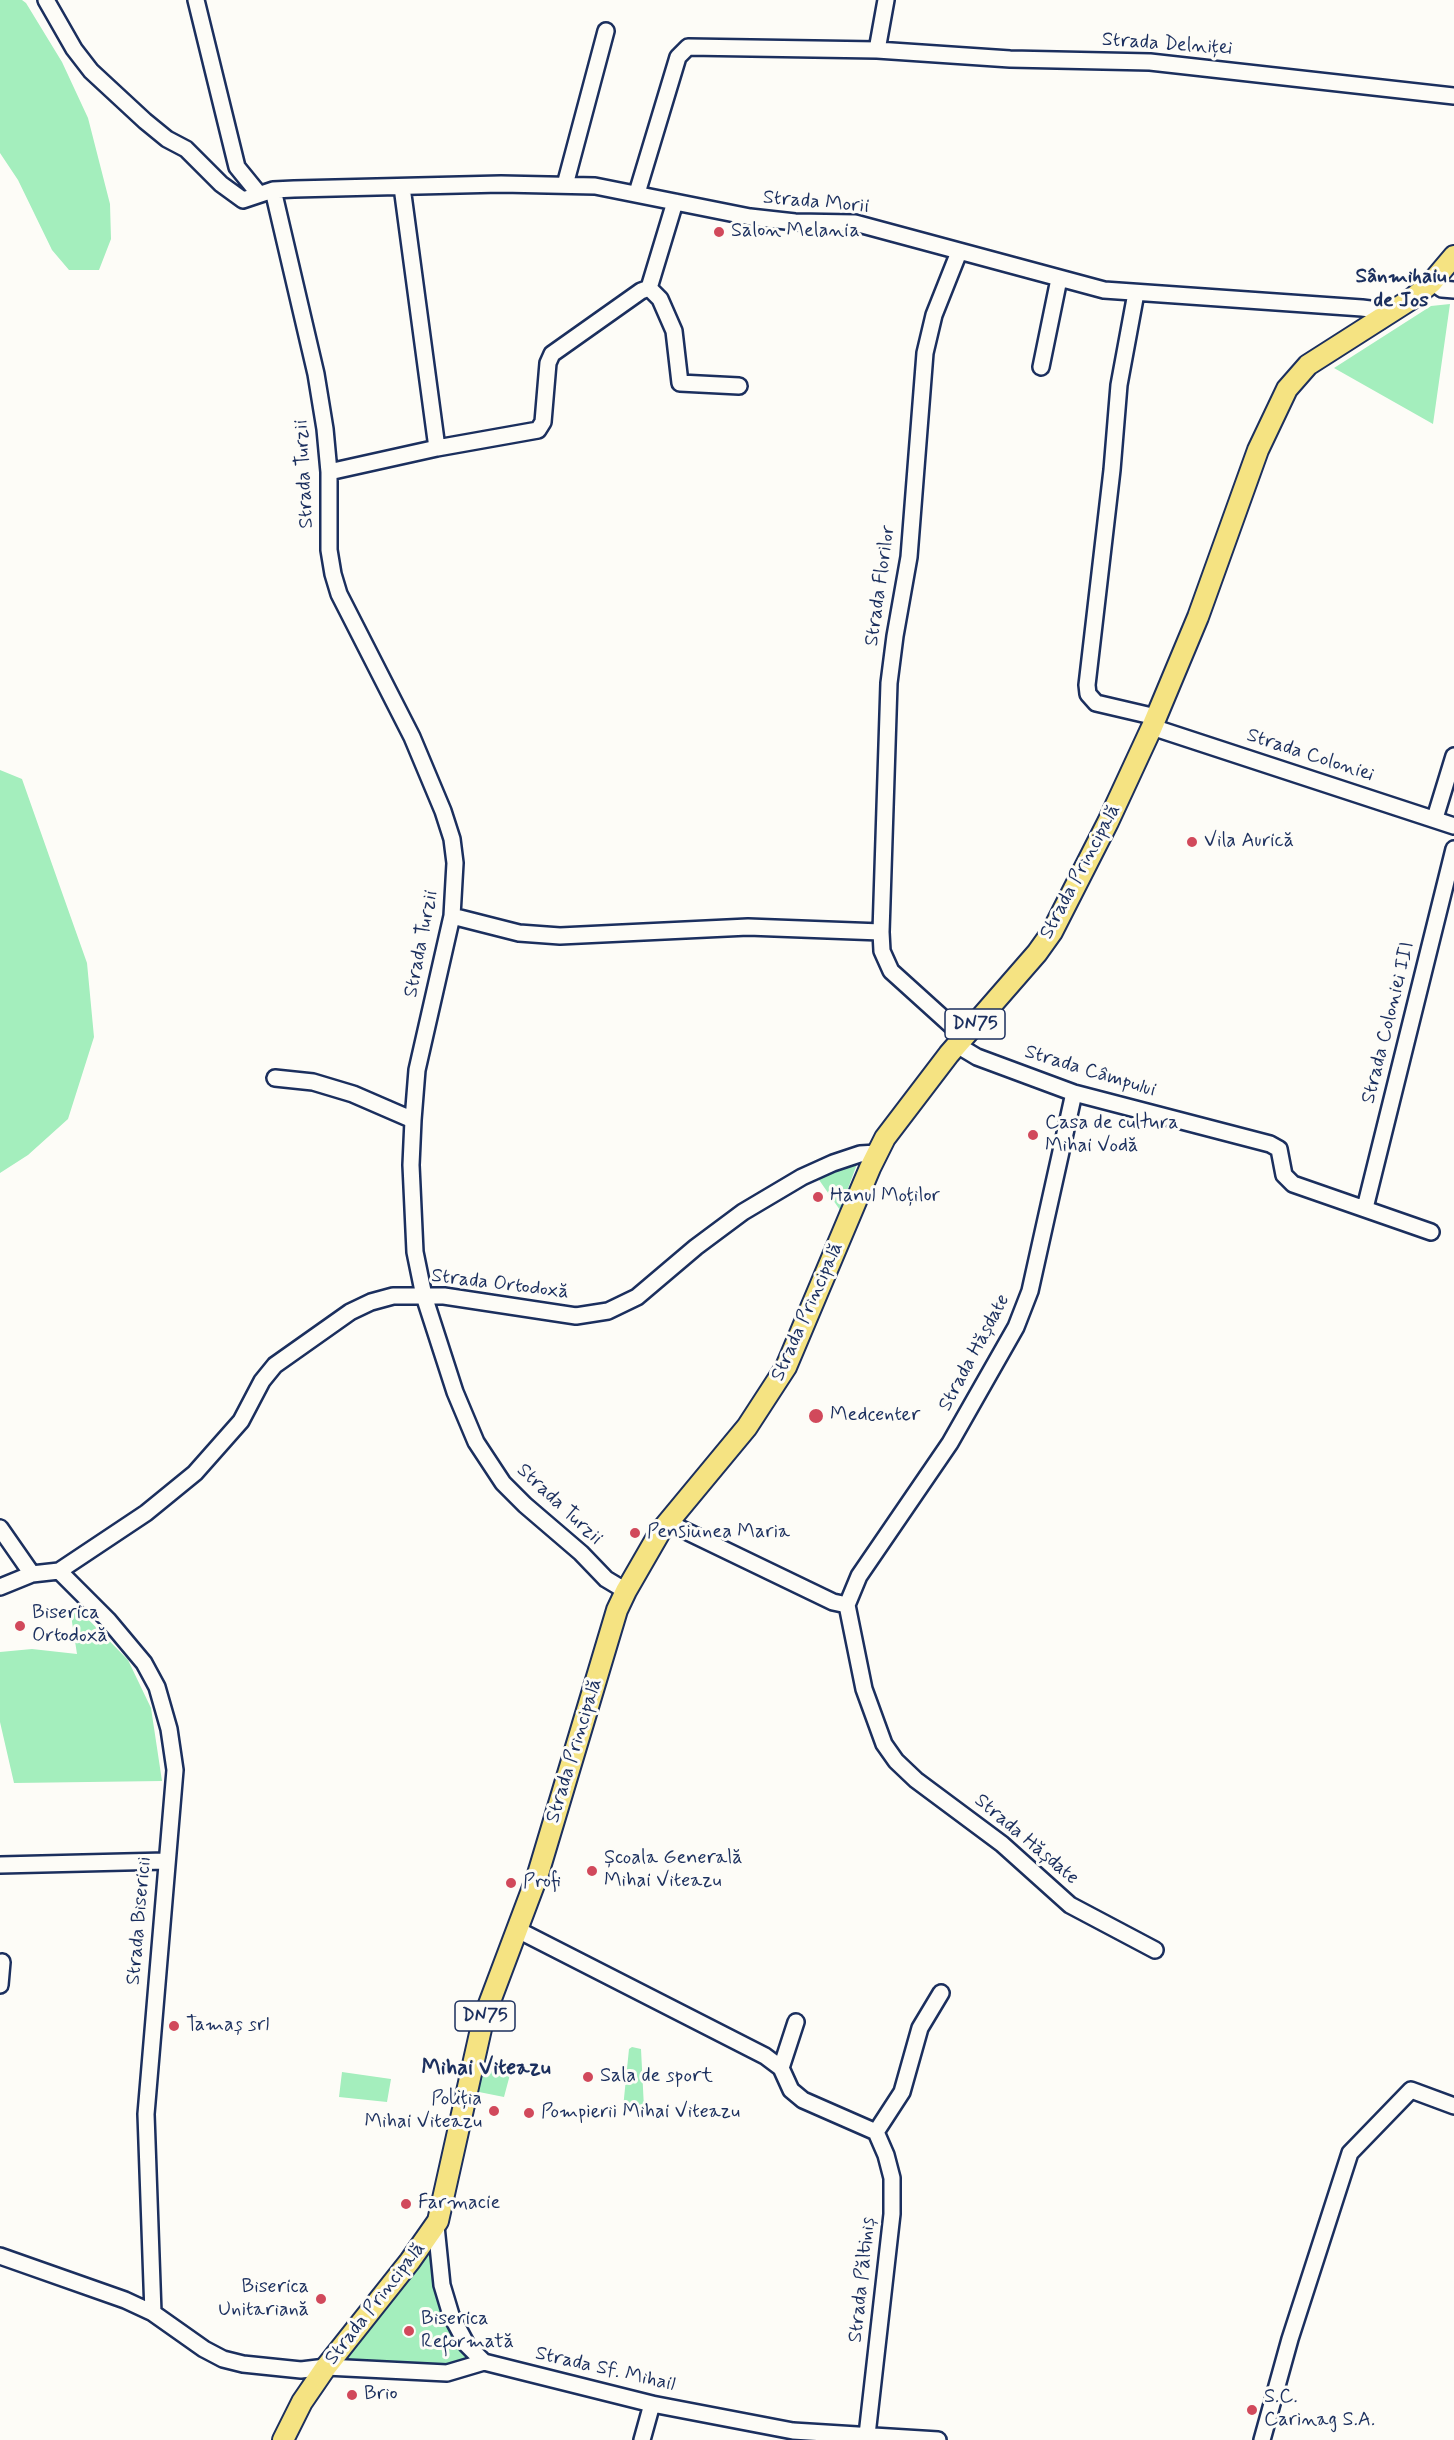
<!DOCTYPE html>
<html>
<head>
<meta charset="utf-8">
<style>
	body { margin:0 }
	canvas { display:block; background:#fdfcf7 }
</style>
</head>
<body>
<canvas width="1454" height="2440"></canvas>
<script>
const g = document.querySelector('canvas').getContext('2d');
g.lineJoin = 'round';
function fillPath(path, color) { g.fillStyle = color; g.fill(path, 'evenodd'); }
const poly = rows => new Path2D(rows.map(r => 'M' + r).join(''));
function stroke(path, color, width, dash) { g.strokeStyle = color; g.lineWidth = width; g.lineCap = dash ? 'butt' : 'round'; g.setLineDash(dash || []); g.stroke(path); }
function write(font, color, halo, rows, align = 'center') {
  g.font = font + ' Mynerve,sans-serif'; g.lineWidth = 6; g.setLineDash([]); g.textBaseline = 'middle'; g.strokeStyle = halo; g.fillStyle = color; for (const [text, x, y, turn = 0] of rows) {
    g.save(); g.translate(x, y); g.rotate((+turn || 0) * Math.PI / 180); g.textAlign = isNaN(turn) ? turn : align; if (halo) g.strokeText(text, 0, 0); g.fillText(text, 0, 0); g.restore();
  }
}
fillPath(poly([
	[0,0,22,0,26,3,62,62,88,118,110,204,111,239,99,270,69,270,52,250,18,180,0,153],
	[1450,304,1433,424,1334,368,1431,306],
	[0,770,22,779,59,884,87,963,94,1037,68,1119,28,1155,0,1173],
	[857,1164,840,1210,817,1177,837,1166],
	[70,1609,83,1614,128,1660,151,1708,162,1781,14,1783,0,1722,0,1652,32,1649,77,1654],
	[632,2047,641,2049,644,2108,623,2108,629,2049],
	[481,2059,512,2067,504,2097,474,2091],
	[342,2072,391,2079,387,2102,339,2097],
	[431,2250,445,2307,467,2358,463,2366,336,2364]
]), '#a4eebd');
const minor = poly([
	[46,0,74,49,91,71,145,121,167,139,186,149,221,184,243,200,273,190,294,189,501,184,595,186,750,217,795,222,855,223,1104,290,1362,308,1370,309,1380,321],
	[196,0,237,167,259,194],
	[877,50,886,0],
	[565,185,606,31],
	[402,187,437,448],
	[273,190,316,374,325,429,329,472,329,550,333,574,339,594,412,737,443,811,452,839,455,863,452,916,417,1070,413,1120,411,1165,415,1252,424,1296,455,1392,476,1442,503,1483,525,1505,581,1553,606,1579,626,1591],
	[637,193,678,57,688,47,877,50,1010,59,1150,62,1454,96],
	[959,252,934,315,925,353,909,557,895,636,889,683,881,932,882,951,891,971,964,1037],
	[1432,282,1442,289,1454,290],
	[649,288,675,202],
	[1136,293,1119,385,1112,470,1087,685,1088,694,1096,703,1156,717],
	[1041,367,1059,279],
	[329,472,437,448,538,430,543,422,548,363,552,354,641,291,649,288,660,299,674,331,680,383,739,386],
	[1152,727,1454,826],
	[1435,818,1454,756],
	[452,916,519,933,560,936,748,927,881,932],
	[957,1045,977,1057,1074,1093,1270,1144,1279,1149,1284,1175,1293,1184,1431,1232],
	[275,1078,313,1082,353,1094,413,1120],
	[1074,1093,1030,1291,1016,1327,950,1443,859,1576,847,1605,864,1689,884,1744,896,1761,916,1780,1002,1844,1070,1905,1155,1950],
	[1365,1208,1454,849],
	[667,1522,833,1602,847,1605],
	[0,1528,32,1574],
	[59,1571,108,1620,144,1663,157,1687,169,1729,175,1770,146,2114,153,2313],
	[0,1587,32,1574,59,1571,146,1513,195,1473,241,1421,262,1381,275,1365,350,1312,371,1302,393,1296,444,1296,576,1316,608,1311,637,1297,696,1247,743,1212,802,1177,833,1163,860,1154,877,1153],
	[0,1865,166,1861],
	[518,1930,765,2056,781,2068,791,2090,803,2100,876,2132,886,2155,892,2178,892,2214,867,2435],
	[0,1985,2,1962],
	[781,2068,796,2022],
	[876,2132,902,2092,920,2028,941,1993],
	[436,2226,442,2285,451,2315,467,2345,484,2362],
	[0,2256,125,2300,153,2313,204,2349,223,2359,243,2364,301,2370,326,2367,447,2373,484,2362,652,2404,793,2431,938,2440],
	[642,2440,652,2404],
	[1262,2440,1290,2339,1350,2153,1411,2090,1454,2106]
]);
const major = poly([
	[283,2440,302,2402,326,2367,410,2261,438,2221,483,2020,538,1874,617,1610,626,1591,660,1532,747,1427,786,1367,870,1168,885,1138,949,1054,1037,953,1052,932,1108,822,1152,727,1198,617,1258,450,1287,389,1308,365,1413,298,1432,282,1454,256]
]);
stroke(minor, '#1b2f5e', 20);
stroke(major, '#1b2f5e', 24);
stroke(minor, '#fdfcf7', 15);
stroke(major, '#f5e382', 20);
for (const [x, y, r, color] of [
	[719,232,6,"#d1495b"],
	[1192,842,6,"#d1495b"],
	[1033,1135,6,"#d1495b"],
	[818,1197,6,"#d1495b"],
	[816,1416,8,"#d1495b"],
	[635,1533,6,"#d1495b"],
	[20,1626,6,"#d1495b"],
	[592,1871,6,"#d1495b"],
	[511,1883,6,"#d1495b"],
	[174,2026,6,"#d1495b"],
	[588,2077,6,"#d1495b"],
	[494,2111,6,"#d1495b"],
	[529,2113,6,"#d1495b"],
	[406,2204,6,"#d1495b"],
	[321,2299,6,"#d1495b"],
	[409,2331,6,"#d1495b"],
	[352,2395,6,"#d1495b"],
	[1252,2410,6,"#d1495b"]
]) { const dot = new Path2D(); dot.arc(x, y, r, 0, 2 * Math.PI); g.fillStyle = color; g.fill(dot); stroke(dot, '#fdfcf7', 2); }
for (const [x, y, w] of [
	[975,1024,60],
	[485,2016,60]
]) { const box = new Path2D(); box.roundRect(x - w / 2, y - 15, w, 30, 4.5); g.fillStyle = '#fdfcf7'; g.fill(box); stroke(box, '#1b2f5e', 1.5); }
write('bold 18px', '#1b2f5e', null, [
	["DN75",975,1024],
	["DN75",485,2016]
]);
write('20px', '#1b2f5e', '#fdfcf7', [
	["Strada Delniței",1167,45,4],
	["Strada Morii",816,203,5],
	["Strada Turzii",305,474,-93],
	["Strada Florilor",881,586,-82],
	["Strada Coloniei",1310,756,18],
	["Strada Principală",1081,872,-62],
	["Strada Turzii",422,944,-79],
	["Strada Coloniei III",1389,1023,-76],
	["Strada Câmpului",1090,1072,17],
	["Strada Ortodoxă",500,1285,7],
	["Strada Principală",808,1312,-66],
	["Strada Hășdate",975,1353,-62],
	["Strada Turzii",559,1505,43],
	["Strada Principală",575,1751,-73],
	["Strada Hășdate",1026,1840,40],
	["Strada Bisericii",140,1921,-85],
	["Strada Păltiniș",863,2280,-84],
	["Strada Principală",376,2304,-52],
	["Strada Sf. Mihail",605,2370,13]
]);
write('20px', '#1b2f5e', '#fdfcf7', [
	["Salon Melania",731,232],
	["Vila Aurică",1204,842],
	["Casa de cultura",1045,1124],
	["Mihai Vodă",1045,1147],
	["Hanul Moților",830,1197],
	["Medcenter",830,1416],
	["Pensiunea Maria",647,1533],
	["Biserica",32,1614],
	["Ortodoxă",32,1637],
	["Școala Generală",604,1859],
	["Mihai Viteazu",604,1882],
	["Profi",523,1883],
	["Tamaș srl",186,2026],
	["Sala de sport",600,2077],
	["Poliția",482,2100,"right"],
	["Mihai Viteazu",482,2123,"right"],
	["Pompierii Mihai Viteazu",541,2113],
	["Farmacie",418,2204],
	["Biserica",309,2288,"right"],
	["Unitariană",309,2311,"right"],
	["Biserica",421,2320],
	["Reformată",421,2343],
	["Brio",364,2395],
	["S.C.",1264,2398],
	["Carinag S.A.",1264,2421]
], 'left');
write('bold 21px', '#1b2f5e', '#fdfcf7', [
	["Sânmihaiu",1401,278],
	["de Jos",1401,302]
]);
write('bold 22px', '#1b2f5e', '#fdfcf7', [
	["Mihai Viteazu",486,2069]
]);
</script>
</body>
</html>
